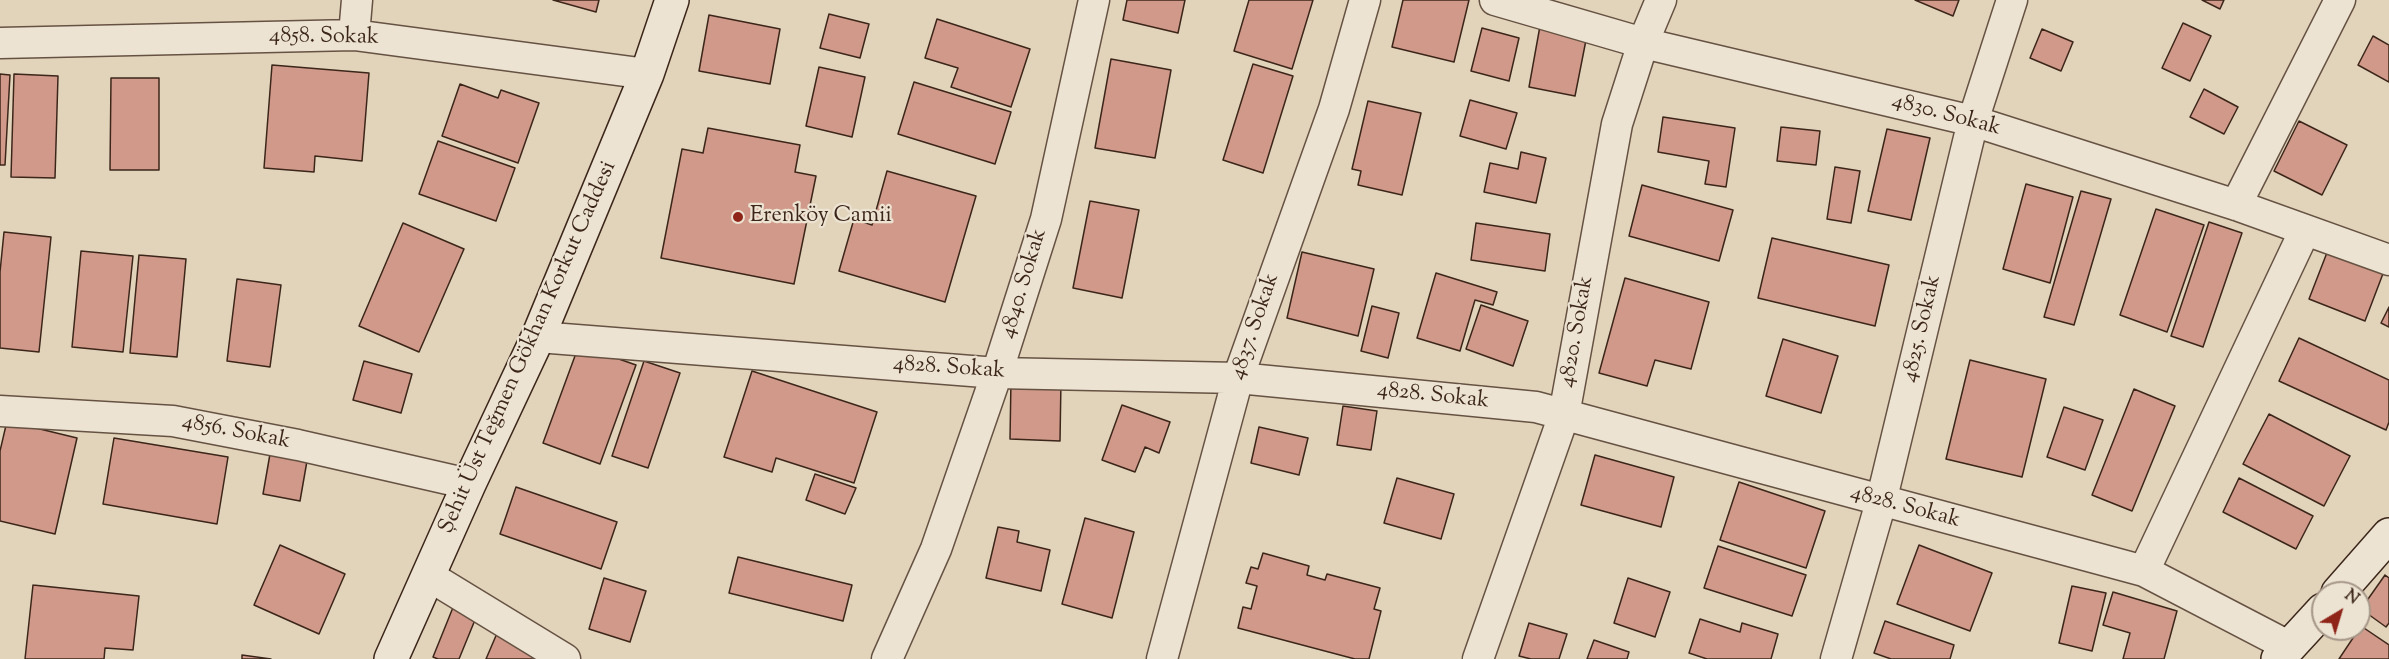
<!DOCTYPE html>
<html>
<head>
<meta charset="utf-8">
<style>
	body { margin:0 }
	#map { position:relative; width:2389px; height:659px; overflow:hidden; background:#e2d4bb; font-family:"Sorts Mill Goudy",serif }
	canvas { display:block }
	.north { position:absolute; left:2311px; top:581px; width:60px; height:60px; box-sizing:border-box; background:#ece3d3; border:2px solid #a69789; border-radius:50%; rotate:38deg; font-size:16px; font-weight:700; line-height:24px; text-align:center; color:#3c261a }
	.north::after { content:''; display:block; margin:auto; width:21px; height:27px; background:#8f2418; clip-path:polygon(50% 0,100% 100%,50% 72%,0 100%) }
</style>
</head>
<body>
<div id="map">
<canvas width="2389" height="659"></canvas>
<div class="north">N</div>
</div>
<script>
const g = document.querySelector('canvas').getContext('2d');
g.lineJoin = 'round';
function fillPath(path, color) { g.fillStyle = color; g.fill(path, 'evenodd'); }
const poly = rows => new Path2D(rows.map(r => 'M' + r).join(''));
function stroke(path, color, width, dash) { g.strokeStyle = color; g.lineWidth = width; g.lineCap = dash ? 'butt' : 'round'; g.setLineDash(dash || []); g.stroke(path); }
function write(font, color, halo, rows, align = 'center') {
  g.font = font + ' "Sorts Mill Goudy",serif'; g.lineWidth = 4.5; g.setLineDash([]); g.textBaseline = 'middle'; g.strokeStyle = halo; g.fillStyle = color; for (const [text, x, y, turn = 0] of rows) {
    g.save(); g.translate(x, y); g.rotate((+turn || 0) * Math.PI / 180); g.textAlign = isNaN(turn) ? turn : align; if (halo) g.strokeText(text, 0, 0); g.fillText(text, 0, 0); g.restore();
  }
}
const building = poly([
	[553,0,599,0,596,12,553,0],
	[1127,0,1185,0,1178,33,1123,20,1127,0],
	[1249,0,1313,0,1292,69,1234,51,1249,0],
	[1403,0,1469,0,1454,62,1392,47,1403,0],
	[1915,0,1959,0,1953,16,1915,0],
	[2202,0,2224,0,2220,9,2202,0],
	[829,14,869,24,860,58,820,48,829,14],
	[709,15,780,29,770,84,699,71,709,15],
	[937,19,1030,49,1011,107,951,87,958,68,925,58,937,19],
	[2183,23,2211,36,2190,81,2162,68,2183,23],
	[1540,26,1587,35,1575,96,1529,87,1540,26],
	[1482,28,1519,38,1509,81,1471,71,1482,28],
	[2042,29,2073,42,2061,71,2030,58,2042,29],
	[2373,36,2389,45,2389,82,2358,65,2373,36],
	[1111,59,1171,70,1155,158,1095,148,1111,59],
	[1253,64,1293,76,1263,173,1223,160,1253,64],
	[272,65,369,73,362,161,315,156,314,172,264,168,272,65],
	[819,67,865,77,852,137,806,126,819,67],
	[0,74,10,75,5,165,0,165,0,74],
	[14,74,58,76,55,178,11,177,14,74],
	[111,78,159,78,159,170,110,170,111,78],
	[914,82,1011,112,995,164,898,134,914,82],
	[460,84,498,98,501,90,539,103,518,163,442,136,460,84],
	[2204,89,2238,107,2224,134,2190,117,2204,89],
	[1470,100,1517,113,1506,149,1460,136,1470,100],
	[1368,101,1421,113,1402,195,1358,185,1361,171,1352,169,1368,101],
	[1663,117,1735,128,1726,187,1705,184,1709,161,1658,152,1663,117],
	[2299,121,2347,145,2322,195,2274,171,2299,121],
	[1781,127,1820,131,1816,165,1777,161,1781,127],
	[708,128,800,145,795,172,816,176,794,284,661,258,682,149,703,153,708,128],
	[1887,129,1930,138,1911,220,1868,211,1887,129],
	[438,141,515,168,496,221,419,194,438,141],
	[1521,152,1546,158,1536,203,1484,192,1490,163,1518,169,1521,152],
	[1835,167,1860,171,1851,223,1827,219,1835,167],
	[887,171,976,196,945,302,839,271,854,219,872,225,887,171],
	[2026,184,2073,197,2050,283,2003,269,2026,184],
	[1642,185,1733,210,1719,261,1629,236,1642,185],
	[2081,191,2111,199,2074,325,2044,317,2081,191],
	[1090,201,1139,210,1122,298,1073,288,1090,201],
	[2156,209,2204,225,2167,332,2120,315,2156,209],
	[2209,222,2242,233,2203,347,2171,336,2209,222],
	[403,223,464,249,419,352,359,326,403,223],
	[1476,223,1550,234,1545,271,1471,260,1476,223],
	[4,232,51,237,39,352,0,348,0,272,4,232],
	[1772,238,1889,265,1875,326,1758,298,1772,238],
	[2328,250,2384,271,2365,321,2309,299,2328,250],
	[81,251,133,256,123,352,72,347,81,251],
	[1302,252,1374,269,1358,336,1287,318,1302,252],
	[139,255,186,259,177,357,130,353,139,255],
	[1436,273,1497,292,1493,305,1475,300,1460,351,1417,338,1436,273],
	[1625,278,1709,302,1691,369,1655,360,1647,386,1599,373,1625,278],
	[237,279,281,285,270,367,227,361,237,279],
	[1481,305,1528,321,1513,366,1466,349,1481,305],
	[1372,306,1399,313,1388,358,1361,351,1372,306],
	[2389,307,2389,327,2381,323,2389,307],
	[2299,338,2389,380,2389,422,2386,430,2279,381,2299,338],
	[1783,339,1838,356,1821,413,1766,396,1783,339],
	[579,345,636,365,600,464,543,443,579,345],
	[1970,360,2046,379,2022,477,1946,459,1970,360],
	[364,361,412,374,401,413,353,400,364,361],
	[644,361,680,373,648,468,612,456,644,361],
	[752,371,877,412,854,483,776,458,772,472,724,457,752,371],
	[1011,379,1061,380,1060,441,1010,439,1011,379],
	[2134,389,2175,406,2132,511,2092,495,2134,389],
	[1122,405,1170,422,1159,453,1145,447,1135,472,1102,460,1122,405],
	[1343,406,1377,411,1371,450,1337,445,1343,406],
	[2064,407,2103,420,2085,470,2047,457,2064,407],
	[2269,414,2350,456,2324,506,2243,464,2269,414],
	[7,421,77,438,55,534,0,521,0,451,7,421],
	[1259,427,1308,438,1299,475,1251,463,1259,427],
	[114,438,228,457,217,524,103,504,114,438],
	[270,454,307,461,300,501,263,494,270,454],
	[1595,455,1674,477,1661,527,1581,505,1595,455],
	[815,474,856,488,845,514,806,500,815,474],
	[1397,478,1454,494,1441,539,1384,523,1397,478],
	[2239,478,2313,516,2296,549,2223,512,2239,478],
	[1739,482,1825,511,1806,568,1720,540,1739,482],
	[516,487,617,522,601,569,500,534,516,487],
	[1085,518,1134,532,1112,618,1062,604,1085,518],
	[998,527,1019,531,1017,542,1050,550,1041,591,986,578,998,527],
	[280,545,345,574,319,634,254,605,280,545],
	[1919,545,1992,573,1970,631,1897,604,1919,545],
	[1718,546,1806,575,1792,616,1704,588,1718,546],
	[1263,553,1309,566,1307,575,1325,580,1327,574,1380,588,1374,609,1381,611,1369,659,1355,659,1238,628,1243,607,1251,609,1257,586,1246,583,1251,567,1258,569,1263,553],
	[738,557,852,585,843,621,729,593,738,557],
	[2385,575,2389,578,2389,623,2386,627,2361,609,2385,575],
	[604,578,646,591,630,642,589,629,604,578],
	[1628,578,1670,592,1655,637,1614,623,1628,578],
	[33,585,139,596,133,650,105,648,104,659,25,659,33,585],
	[2072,586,2106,593,2092,651,2059,643,2072,586],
	[2113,592,2177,611,2164,659,2123,659,2130,633,2103,625,2113,592],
	[454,605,477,615,459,659,438,659,433,657,454,605],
	[1700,619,1740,632,1742,623,1778,634,1771,659,1707,659,1689,653,1700,619],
	[1885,621,1954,645,1950,659,1891,659,1874,653,1885,621],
	[1529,623,1567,634,1559,659,1531,659,1519,656,1529,623],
	[2361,626,2389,645,2389,659,2339,659,2361,626],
	[498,631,539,648,534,659,486,659,498,631],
	[1594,640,1629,652,1627,659,1587,659,1594,640],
	[242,655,271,659,242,659,242,655]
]);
fillPath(building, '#d09989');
stroke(building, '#3c261a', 1.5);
const street = poly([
	[1495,0,1643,43,1973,121,2236,205,2389,260],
	[354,35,357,0],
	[0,43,354,35,647,74],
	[2236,205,2340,0],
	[538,337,997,373,1238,378,1536,407,2144,571,2290,647],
	[0,411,173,421,298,445,469,484],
	[2144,571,2305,230],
	[429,576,565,659],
	[887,659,936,549,997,373,1046,219,1094,0],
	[1162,659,1238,378,1334,109,1365,0],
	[1478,659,1564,415,1617,124,1643,43,1661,0],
	[1836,659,1881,502,1973,121,2012,0]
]);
const secondary = poly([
	[2338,593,2389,535],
	[391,659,469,484,538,337,647,74,672,0],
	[2278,659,2323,610]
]);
stroke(street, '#665242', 33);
stroke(secondary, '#3c261a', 36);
stroke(street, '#ece3d3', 30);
stroke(secondary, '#ece3d3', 33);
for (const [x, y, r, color] of [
	[738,217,6,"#8f2418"]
]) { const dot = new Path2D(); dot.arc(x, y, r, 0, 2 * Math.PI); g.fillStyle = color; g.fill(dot); stroke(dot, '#ece3d3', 2); }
write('22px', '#3c261a', '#ece3d3', [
	["4858. Sokak",324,38,1],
	["4830. Sokak",1946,116,15],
	["4840. Sokak",1025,284,-73],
	["4837. Sokak",1256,327,-71],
	["4825. Sokak",1923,329,-77],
	["4820. Sokak",1578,332,-80],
	["Şehit Üst Teğmen Gökhan Korkut Caddesi",529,348,-66],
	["4828. Sokak",949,369,4],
	["4828. Sokak",1433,397,6],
	["4856. Sokak",236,433,11],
	["4828. Sokak",1905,508,15]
]);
write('22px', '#3c261a', '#ece3d3', [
	["Erenköy Camii",750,217]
], 'left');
</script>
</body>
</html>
